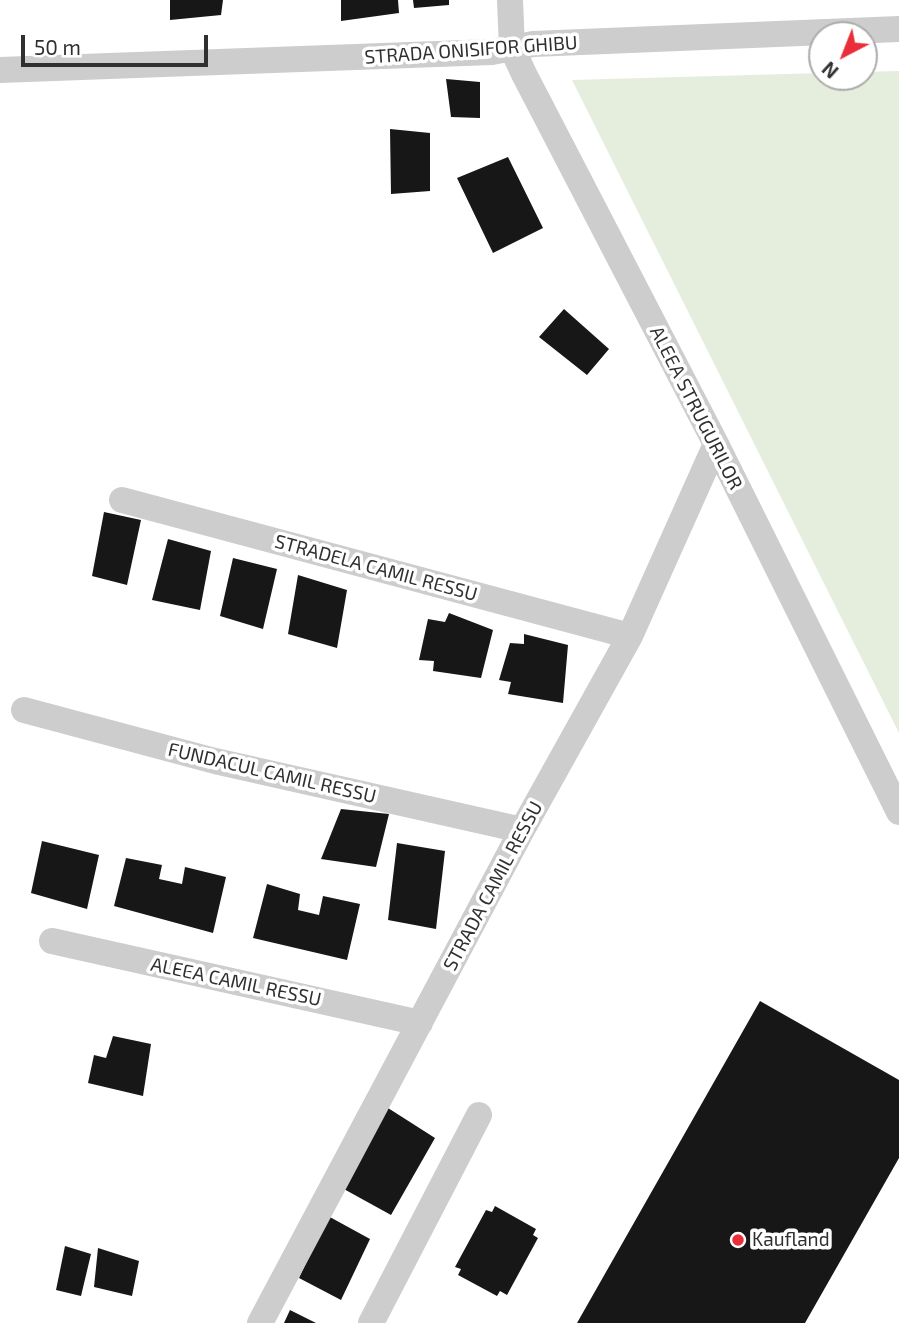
<!DOCTYPE html>
<html>
<head>
<meta charset="utf-8">
<style>
	body { margin:0 }
	#map { position:relative; width:899px; height:1323px; overflow:hidden; background:#fff; font-family:"Exo 2",sans-serif }
	canvas { display:block }
	.north { position:absolute; left:808px; top:21px; width:70px; height:70px; box-sizing:border-box; background:#fff; border:2px solid #acacac; border-radius:50%; rotate:222deg; font-size:19px; font-weight:700; line-height:28px; text-align:center; color:#303030 }
	.north::after { content:''; display:block; margin:auto; width:24px; height:32px; background:#ea2e39; clip-path:polygon(50% 0,100% 100%,50% 72%,0 100%) }
	.scale { position:absolute; left:21px; top:35px; width:187px; height:32px; box-sizing:border-box; border:4px solid #303030; border-top:0; padding-left:9px; font-size:21px; line-height:24px; white-space:nowrap; color:#303030; -webkit-text-stroke:5px #fff; paint-order:stroke }
</style>
</head>
<body>
<div id="map">
<canvas width="899" height="1323"></canvas>
<div class="north">N</div>
<div class="scale">50 m</div>
</div>
<script>
const g = document.querySelector('canvas').getContext('2d');
g.lineJoin = 'round';
function fillPath(path, color) { g.fillStyle = color; g.fill(path, 'evenodd'); }
const poly = rows => new Path2D(rows.map(r => 'M' + r).join(''));
function stroke(path, color, width, dash) { g.strokeStyle = color; g.lineWidth = width; g.lineCap = dash ? 'butt' : 'round'; g.setLineDash(dash || []); g.stroke(path); }
function write(font, color, halo, rows, align = 'center') {
  g.font = font + ' "Exo 2",sans-serif'; g.lineWidth = 7; g.setLineDash([]); g.textBaseline = 'middle'; g.strokeStyle = halo; g.fillStyle = color; for (const [text, x, y, turn = 0] of rows) {
    g.save(); g.translate(x, y); g.rotate((+turn || 0) * Math.PI / 180); g.textAlign = isNaN(turn) ? turn : align; if (halo) g.strokeText(text, 0, 0); g.fillText(text, 0, 0); g.restore();
  }
}
fillPath(poly([
	[899,71,899,733,572,80,822,73,822,77,864,77,864,72]
]), '#e5eddd');
fillPath(poly([
	[170,0,223,0,221,15,170,20],
	[341,0,398,0,399,13,341,21],
	[413,0,449,0,449,5,414,8],
	[446,79,480,82,480,118,451,117],
	[390,129,430,133,430,191,391,194],
	[508,157,543,228,493,253,457,178],
	[564,309,609,349,587,375,539,337],
	[104,512,141,520,127,585,92,576],
	[168,539,211,551,200,610,152,600],
	[233,558,277,569,263,629,220,616],
	[298,575,347,590,337,648,288,634],
	[449,613,493,630,481,678,433,671,434,661,419,660,428,619,445,622],
	[524,634,568,645,563,703,508,694,511,682,499,680,510,643,524,644],
	[341,809,389,814,376,867,321,859],
	[42,841,99,855,87,909,31,893],
	[397,843,445,851,436,929,388,920],
	[126,858,162,865,159,879,182,884,185,867,226,877,213,933,114,906],
	[267,884,300,894,298,910,319,915,323,896,360,904,347,960,253,938],
	[760,1001,899,1080,899,1158,805,1323,577,1323],
	[113,1036,151,1044,143,1096,88,1083,94,1055,106,1058],
	[388,1108,435,1138,391,1215,342,1188],
	[495,1206,536,1229,533,1235,538,1238,507,1295,500,1291,497,1296,458,1275,461,1269,455,1267,486,1210,492,1212],
	[328,1216,370,1239,341,1300,299,1278],
	[65,1246,91,1254,81,1296,56,1290],
	[98,1248,139,1261,132,1296,94,1287],
	[290,1310,316,1323,284,1323]
]), '#171717');
stroke(poly([
	[510,0,512,48,524,74,716,444,899,812],
	[0,70,492,52,533,44,899,29],
	[122,500,630,636],
	[24,710,215,761,522,830],
	[52,941,420,1023],
	[260,1323,522,830,630,636,716,444],
	[371,1323,479,1115]
]), '#cdcdcd', 26);
for (const [x, y, r, color] of [
	[738,1240,7,"#ea2e39"]
]) { const dot = new Path2D(); dot.arc(x, y, r, 0, 2 * Math.PI); g.fillStyle = color; g.fill(dot); stroke(dot, '#fff', 2.5); }
write('19px', '#303030', '#fff', [
	["STRADA ONISIFOR GHIBU",471,50,-4],
	["ALEEA STRUGURILOR",696,408,63],
	["STRADELA CAMIL RESSU",376,568,15],
	["FUNDACUL CAMIL RESSU",272,773,13],
	["STRADA CAMIL RESSU",493,886,-62],
	["ALEEA CAMIL RESSU",236,982,12]
]);
write('19px', '#303030', '#fff', [
	["Kaufland",752,1240]
], 'left');
</script>
</body>
</html>
